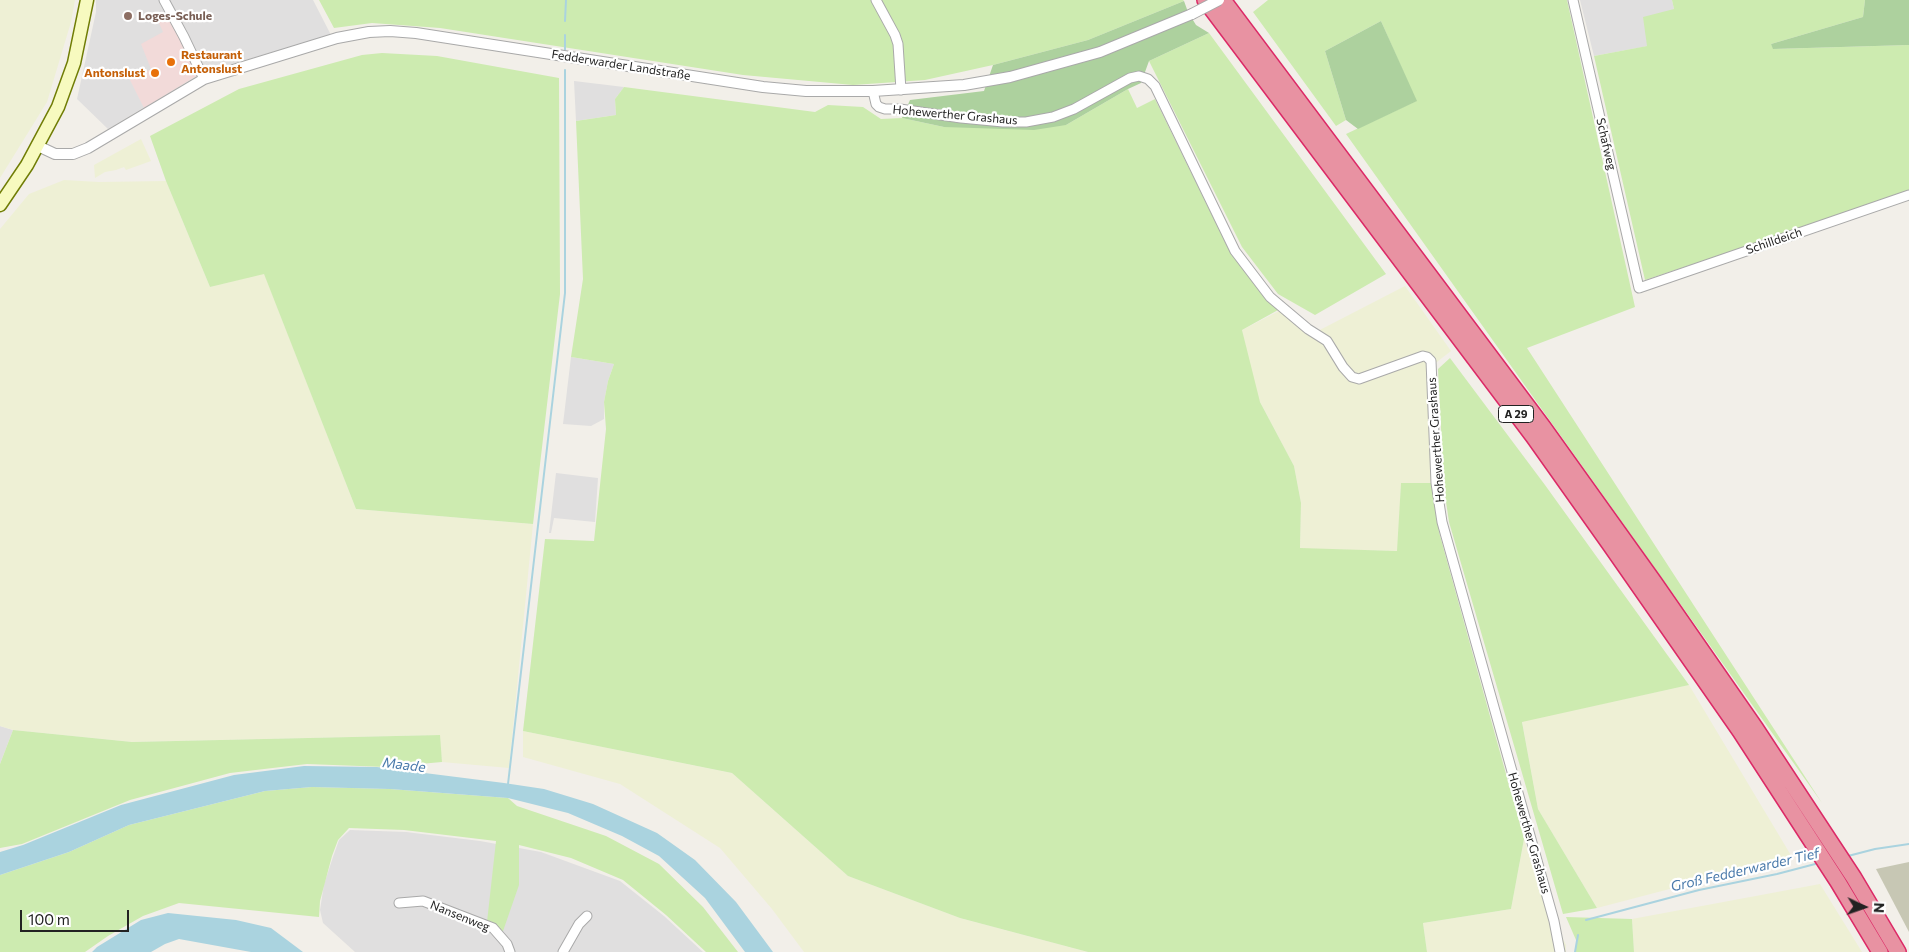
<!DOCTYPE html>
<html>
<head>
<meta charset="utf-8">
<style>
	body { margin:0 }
	#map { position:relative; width:1909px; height:952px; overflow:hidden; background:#f2efe9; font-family:Commissioner,sans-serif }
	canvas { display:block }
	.north { position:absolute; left:1839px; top:882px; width:50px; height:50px; -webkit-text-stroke:4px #fff; paint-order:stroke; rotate:93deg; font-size:14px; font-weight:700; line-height:20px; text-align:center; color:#222 }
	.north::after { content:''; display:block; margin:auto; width:18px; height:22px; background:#222; clip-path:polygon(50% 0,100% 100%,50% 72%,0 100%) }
	.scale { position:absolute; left:20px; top:910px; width:109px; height:22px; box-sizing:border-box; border:2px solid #222; border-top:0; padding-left:6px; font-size:15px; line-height:18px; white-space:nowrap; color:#222; -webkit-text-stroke:4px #fff; paint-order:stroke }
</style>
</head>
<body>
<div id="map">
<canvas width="1909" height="952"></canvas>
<div class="north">N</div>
<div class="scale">100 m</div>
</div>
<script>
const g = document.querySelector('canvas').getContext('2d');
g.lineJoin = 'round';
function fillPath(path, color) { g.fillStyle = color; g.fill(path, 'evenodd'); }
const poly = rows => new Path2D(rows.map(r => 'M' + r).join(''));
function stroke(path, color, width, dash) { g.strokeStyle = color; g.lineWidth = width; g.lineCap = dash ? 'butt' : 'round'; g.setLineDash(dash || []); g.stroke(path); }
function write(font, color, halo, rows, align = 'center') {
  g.font = font + ' Commissioner,sans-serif'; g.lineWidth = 4.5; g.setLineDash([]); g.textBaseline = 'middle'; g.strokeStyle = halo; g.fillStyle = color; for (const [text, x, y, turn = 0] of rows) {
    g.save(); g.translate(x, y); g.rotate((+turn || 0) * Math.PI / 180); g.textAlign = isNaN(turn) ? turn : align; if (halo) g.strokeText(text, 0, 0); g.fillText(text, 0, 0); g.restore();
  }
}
fillPath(poly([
	[96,0,313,0,331,35,215,69,198,75,108,129,77,99,96,12],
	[1580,0,1672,0,1674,9,1648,46,1594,56],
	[574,81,624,87,615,99,616,115,576,121],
	[571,357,614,364,608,381,604,402,604,419,591,426,563,424],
	[556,473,598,478,595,522,554,518,551,533,549,533],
	[0,726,13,730,0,764],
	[350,830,406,832,480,841,541,852,620,881,664,916,703,952,355,952,323,923,320,910,324,884,333,857,339,840]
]), '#e0dfdf');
fillPath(poly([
	[170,16,198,75,144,108,130,80,151,69,141,44,163,32,158,21]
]), '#f2dad9');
fillPath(poly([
	[1909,862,1909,932,1876,869]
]), '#c7c7b4');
fillPath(poly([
	[0,0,75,0,71,22,47,102,0,178],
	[141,139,151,161,126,170,124,167,116,170,105,172,95,178,94,165],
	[64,180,99,182,166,181,210,287,264,273,356,509,533,524,509,768,442,762,439,735,132,742,13,730,0,726,0,229,29,194],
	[1405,286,1451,351,1428,369,1434,483,1401,484,1398,551,1300,549,1301,503,1294,466,1257,396,1242,330,1281,310,1312,334],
	[1689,685,1792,857,1597,908,1538,809,1522,721],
	[523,731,732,773,848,876,960,918,1088,952,804,952,772,909,720,848,620,784,523,757],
	[1524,839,1544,900,1566,945,1566,952,1427,952,1423,923,1511,909],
	[1820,884,1862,952,1634,952,1632,919]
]), '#eef0d5');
fillPath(poly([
	[319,0,1183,0,1184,1,1088,40,993,65,925,80,853,85,743,75,440,28,372,23,334,28],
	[1268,0,1567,0,1635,307,1527,348,1822,803,1346,134,1416,101,1381,21,1325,51,1346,120,1336,126,1253,12],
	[1672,0,1865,0,1863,17,1771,44,1774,49,1909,45,1909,193,1645,280,1594,56,1647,46,1643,17,1674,9],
	[1209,33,1386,274,1315,315,1278,294,1242,247,1149,61],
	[382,53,437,56,559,78,560,294,533,524,356,509,264,274,210,287,166,181,150,136,239,89,362,55],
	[624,87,815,112,828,105,863,107,881,119,902,118,944,127,1066,125,1128,89,1137,108,1155,99,1231,254,1278,310,1242,330,1260,402,1294,466,1301,503,1300,548,1397,551,1401,483,1434,483,1439,532,1524,839,1511,909,1423,923,1427,952,1088,952,960,918,848,876,732,773,523,731,545,539,594,541,606,429,604,402,608,381,614,364,571,357,583,279,576,121,616,115,615,99],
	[1450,358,1545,485,1689,685,1522,722,1538,809,1597,908,1563,914,1449,522,1444,488,1438,369],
	[13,730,132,742,440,735,442,762,386,767,307,764,230,773,130,800,22,844,0,848,0,764],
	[312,787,390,789,508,798,517,806,606,836,659,864,703,907,738,952,706,952,666,915,623,880,571,858,519,845,519,885,502,934,487,922,496,841,404,830,349,828,338,840,332,856,320,901,319,917,179,903,143,916,108,936,85,952,0,952,0,875,69,852,129,825,265,791],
	[1566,917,1632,919,1634,952,1576,952,1576,940]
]), '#cdebb0');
fillPath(poly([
	[1865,0,1909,0,1909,45,1773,49,1771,44,1863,17],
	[1184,1,1188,12,1196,25,1209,33,1149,61,1141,83,1128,89,1066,125,1034,130,944,127,902,118,910,100,984,91,993,65,1088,40],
	[1381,21,1417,101,1358,129,1346,120,1325,51]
]), '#add19e');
fillPath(poly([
	[304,766,377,767,504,783,544,789,593,804,657,833,695,860,736,902,773,952,745,952,705,898,659,856,622,836,568,813,508,798,390,789,312,787,265,791,129,825,69,852,0,875,0,852,23,845,121,805,234,775],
	[168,913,236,920,271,928,303,952,251,952,179,939,165,944,151,952,92,952,97,947,141,920]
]), '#aad3df');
stroke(poly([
	[565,21,566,0],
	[565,50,565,35],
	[508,784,565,293,565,70],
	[1848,856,1875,849,1909,844],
	[1586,920,1699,890,1777,874,1819,863],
	[1575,952,1578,935]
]), '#aad3df', 2);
const minor = poly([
	[164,0,184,37,204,79],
	[876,0,895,35,898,44,901,90],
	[1573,0,1639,288,1909,195],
	[873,91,876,104,879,107,885,109,900,109,961,118,1003,122,1026,122,1053,117,1074,109,1130,78,1139,76,1148,79,1155,86,1235,251,1270,297,1308,329,1327,341,1343,367,1352,377,1359,379,1423,356,1427,357,1431,361,1436,483,1442,522,1554,921,1560,952],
	[399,903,423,901,493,928,507,944,510,952],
	[563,952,579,924,587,916]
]);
const tertiary = poly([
	[38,146,55,154,73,154,88,148,204,79,337,38,369,32,390,31,416,33,763,87,806,91,873,91,964,85,1010,77,1100,52,1192,14]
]);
const secondary = poly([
	[0,205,27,165,58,107,74,63,87,0]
]);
const motorway = poly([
	[1205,0,1533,436,1611,546,1740,731,1838,882,1880,952],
	[1223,0,1543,427,1654,582,1756,729,1854,878,1898,952]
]);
stroke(minor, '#a9a9a9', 11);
stroke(tertiary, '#a9a9a9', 12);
stroke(secondary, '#707d05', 15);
stroke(motorway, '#dc2a67', 18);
stroke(minor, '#fff', 9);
stroke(tertiary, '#fff', 10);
stroke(secondary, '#f7fabf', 12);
stroke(motorway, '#e892a2', 15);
const tertiaryBridge = poly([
	[1192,14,1219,0]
]);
stroke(tertiaryBridge, '#a9a9a9', 12, []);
stroke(tertiaryBridge, '#fff', 10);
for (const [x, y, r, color] of [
	[128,16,5,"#8d6e63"],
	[171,62,5,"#e8710a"],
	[155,73,5,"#e8710a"]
]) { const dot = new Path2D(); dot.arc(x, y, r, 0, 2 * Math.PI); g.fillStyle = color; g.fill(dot); stroke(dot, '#fff', 2); }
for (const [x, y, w] of [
	[1516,414,35]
]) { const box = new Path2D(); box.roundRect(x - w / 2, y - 8.5, w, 17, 4); g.fillStyle = '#fff'; g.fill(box); stroke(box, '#222', 1); }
write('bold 11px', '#222', null, [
	["A 29",1516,414]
]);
write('bold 12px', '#785e54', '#fff', [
	["Loges-Schule",138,16]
], 'left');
write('bold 12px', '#c56008', '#fff', [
	["Restaurant",181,55],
	["Antonslust",181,69],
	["Antonslust",145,73,"right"]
], 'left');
write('12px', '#222', '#fff', [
	["Fedderwarder Landstraße",621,65,9],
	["Hohewerther Grashaus",955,115,5],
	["Schafweg",1606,144,77],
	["Schilldeich",1774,241,-19],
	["Hohewerther Grashaus",1436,440,-94],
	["Hohewerther Grashaus",1529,833,74],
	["Nansenweg",460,916,22]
]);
write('italic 14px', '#4a7aab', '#fff', [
	["Maade",404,765,7],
	["Groß Fedderwarder Tief",1745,870,-13]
]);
</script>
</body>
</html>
